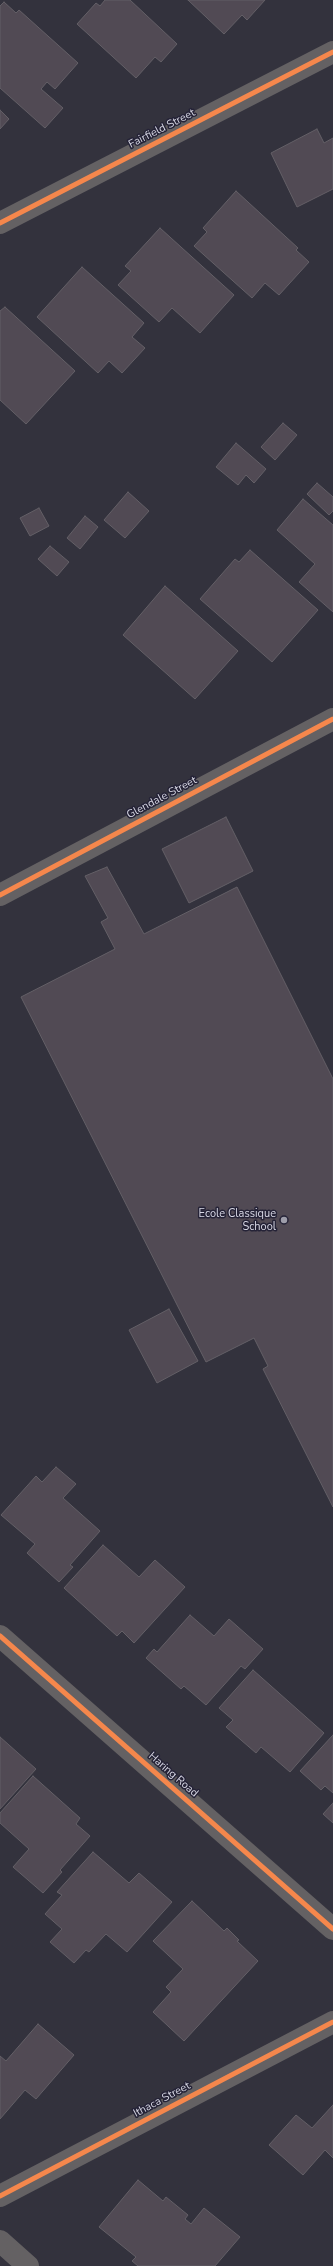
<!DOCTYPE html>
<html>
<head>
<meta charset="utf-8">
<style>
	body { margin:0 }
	canvas { display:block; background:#33323d }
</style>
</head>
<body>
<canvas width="333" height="2266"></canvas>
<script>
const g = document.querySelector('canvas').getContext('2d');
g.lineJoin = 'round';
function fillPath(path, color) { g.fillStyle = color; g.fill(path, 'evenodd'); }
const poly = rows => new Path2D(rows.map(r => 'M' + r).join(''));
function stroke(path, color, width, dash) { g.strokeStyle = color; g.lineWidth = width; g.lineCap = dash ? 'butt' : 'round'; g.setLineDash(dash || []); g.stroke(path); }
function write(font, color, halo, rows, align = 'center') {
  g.font = font + ' "Nunito Sans",sans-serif'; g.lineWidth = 3; g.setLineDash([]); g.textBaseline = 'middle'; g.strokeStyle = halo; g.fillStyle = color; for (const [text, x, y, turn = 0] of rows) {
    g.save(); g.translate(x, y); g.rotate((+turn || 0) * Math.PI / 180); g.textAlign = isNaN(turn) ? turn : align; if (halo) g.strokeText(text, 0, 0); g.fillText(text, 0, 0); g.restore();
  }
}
const building = poly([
	[105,0,130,0,177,44,161,62,155,57,136,78,77,24,96,3,100,6,105,0],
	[188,0,265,0,247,20,242,15,224,34,188,0],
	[4,2,16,13,19,10,78,63,55,89,47,82,41,89,63,108,45,128,0,88,0,6,4,2],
	[0,110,9,119,0,129,0,110],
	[317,129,324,143,333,138,333,189,297,207,271,153,317,129],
	[236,191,298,248,296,250,309,262,279,295,265,283,252,298,194,246,207,232,203,228,236,191],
	[160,228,234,295,200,333,172,308,159,322,118,285,131,271,125,266,160,228],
	[82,267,144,323,132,337,145,348,122,373,109,361,98,373,37,317,82,267],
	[5,307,75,371,26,424,0,400,0,311,5,307],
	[283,423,297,435,275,460,261,447,283,423],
	[236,443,266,469,254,483,246,475,238,485,216,467,236,443],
	[317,483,333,497,333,511,329,515,307,494,317,483],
	[128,492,149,511,125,538,104,520,128,492],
	[303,499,333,525,333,612,299,582,315,564,277,530,303,499],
	[39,508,49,526,30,536,20,518,39,508],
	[85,516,98,527,80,549,67,538,85,516],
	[50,546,69,562,57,576,38,559,50,546],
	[250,550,318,610,272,662,200,599,235,559,239,562,250,550],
	[165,586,238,651,195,699,123,635,165,586],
	[226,817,253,871,189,903,162,849,226,817],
	[107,867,144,934,237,887,333,1079,333,1507,263,1369,268,1366,254,1338,206,1362,21,997,115,949,101,922,108,918,85,876,107,867],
	[169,1309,198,1361,157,1383,129,1330,169,1309],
	[56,1467,76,1484,63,1498,100,1531,70,1565,73,1567,59,1582,27,1553,35,1544,1,1515,36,1476,42,1482,56,1467],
	[103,1545,139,1577,155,1560,185,1587,134,1643,122,1631,117,1636,64,1588,103,1545],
	[190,1615,214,1636,229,1619,263,1649,245,1669,241,1666,206,1705,184,1686,181,1689,146,1658,154,1649,157,1652,190,1615],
	[253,1670,324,1733,290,1772,261,1747,256,1753,226,1727,233,1720,219,1708,253,1670],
	[333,1735,333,1793,325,1786,321,1790,300,1771,333,1735],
	[0,1737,36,1769,0,1809,0,1737],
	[33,1776,80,1818,76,1824,90,1836,60,1870,62,1872,43,1893,13,1867,29,1849,0,1823,0,1813,33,1776],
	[333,1803,333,1823,323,1814,333,1803],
	[93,1852,129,1883,139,1873,172,1902,127,1952,106,1934,89,1952,86,1950,74,1963,50,1942,62,1929,45,1914,62,1895,57,1892,93,1852],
	[192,1901,224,1931,227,1928,239,1940,237,1941,258,1961,184,2041,153,2012,171,1992,166,1987,183,1969,153,1941,192,1901],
	[38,2024,74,2055,36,2099,25,2090,0,2119,0,2056,6,2061,38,2024],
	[333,2105,333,2158,325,2150,303,2175,269,2145,296,2115,312,2128,333,2105],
	[138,2180,163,2201,166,2197,188,2215,185,2219,191,2224,204,2208,240,2237,215,2266,138,2266,132,2261,136,2257,99,2227,138,2180]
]);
fillPath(building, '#514a54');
stroke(building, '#635f66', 1);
stroke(poly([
	[0,223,333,52],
	[0,895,333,719],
	[0,1636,333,1929],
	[0,2196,333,2022],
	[0,2241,28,2266]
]), '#646163', 22);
stroke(poly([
	[0,223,333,52],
	[0,895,333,719],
	[0,1636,333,1929],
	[0,2196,333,2022]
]), '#f5874c', 5);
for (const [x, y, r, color] of [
	[284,1220,4,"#9e9eaa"]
]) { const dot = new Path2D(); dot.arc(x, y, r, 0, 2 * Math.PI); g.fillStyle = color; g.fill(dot); stroke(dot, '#252337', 1.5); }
write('11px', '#d8d8e5', '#252337', [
	["Fairfield Street",162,129,-27],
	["Glendale Street",162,798,-28],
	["Haring Road",173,1775,41],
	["Ithaca Street",162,2100,-28]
]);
write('11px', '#d8d8e5', '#252337', [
	["Ecole Classique",276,1214],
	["School",276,1227]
], 'right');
</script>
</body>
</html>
